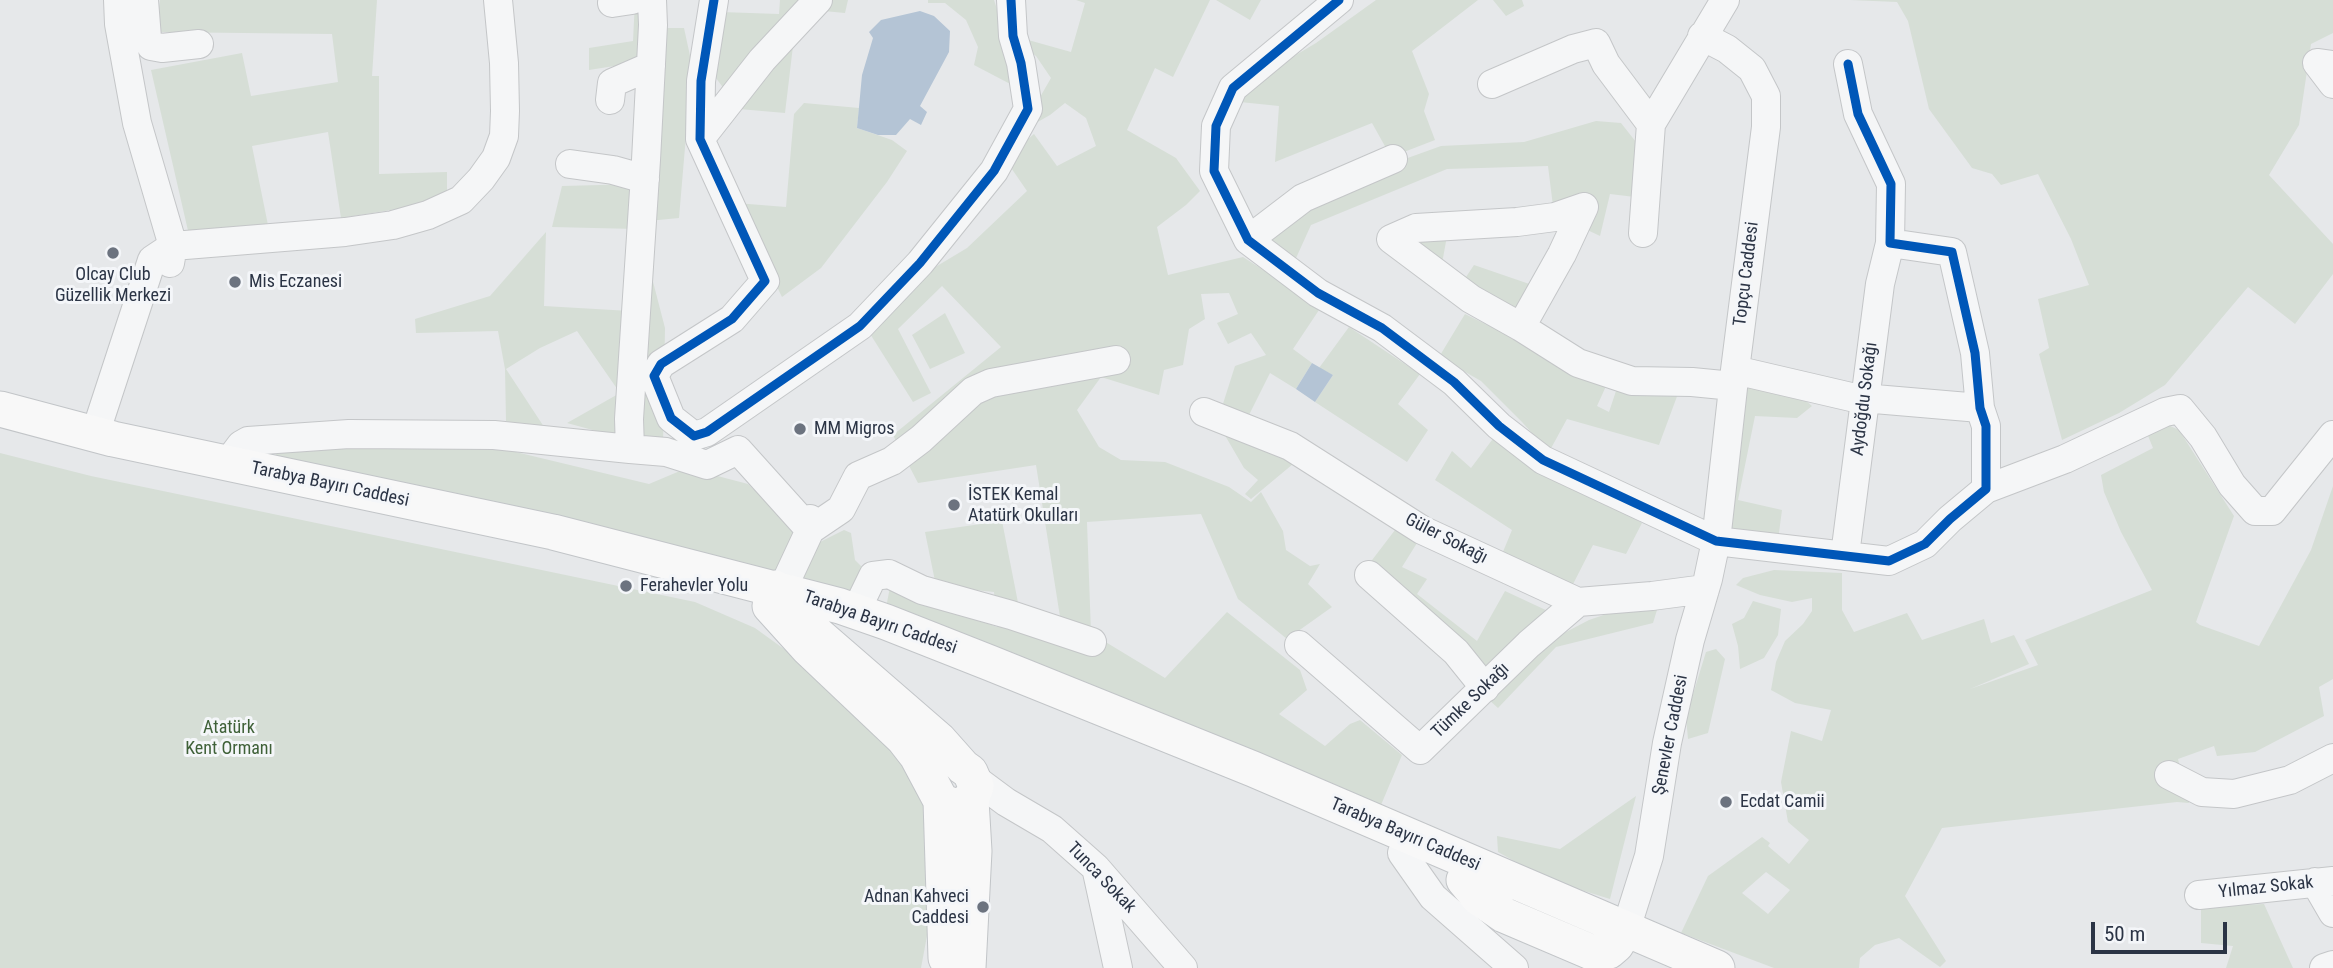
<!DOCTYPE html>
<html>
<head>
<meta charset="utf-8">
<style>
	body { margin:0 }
	#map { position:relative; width:2333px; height:968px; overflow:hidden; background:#e6e8ea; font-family:"Roboto Condensed",sans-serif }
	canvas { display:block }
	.scale { position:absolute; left:2091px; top:922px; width:136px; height:32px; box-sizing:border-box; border:4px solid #2b3445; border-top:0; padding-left:9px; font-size:21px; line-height:24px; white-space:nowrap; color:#2b3445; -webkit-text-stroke:5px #f4f6f9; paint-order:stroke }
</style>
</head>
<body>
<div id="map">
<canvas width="2333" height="968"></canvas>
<div class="scale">50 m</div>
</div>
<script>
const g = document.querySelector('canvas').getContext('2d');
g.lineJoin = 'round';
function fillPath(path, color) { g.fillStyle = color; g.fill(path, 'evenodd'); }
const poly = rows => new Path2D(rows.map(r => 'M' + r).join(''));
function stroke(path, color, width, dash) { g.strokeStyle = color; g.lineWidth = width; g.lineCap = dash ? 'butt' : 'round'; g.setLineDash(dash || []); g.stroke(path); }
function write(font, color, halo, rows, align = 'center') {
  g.font = font + ' "Roboto Condensed",sans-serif'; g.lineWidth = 6; g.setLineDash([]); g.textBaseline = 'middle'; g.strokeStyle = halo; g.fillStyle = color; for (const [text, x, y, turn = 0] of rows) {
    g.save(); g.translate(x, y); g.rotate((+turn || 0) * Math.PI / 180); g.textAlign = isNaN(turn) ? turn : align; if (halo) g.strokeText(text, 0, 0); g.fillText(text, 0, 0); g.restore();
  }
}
fillPath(poly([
	[160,0,377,0,372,76,379,76,379,174,447,172,447,201,341,218,328,132,252,146,269,230,189,235,151,70,242,53,251,96,338,82,332,34,156,32],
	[635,0,647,0,646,61,589,70,589,48,633,41],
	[780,0,848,0,845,13,813,10,796,21,785,113,739,109,710,70,721,12,779,14],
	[928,0,994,0,1012,56,1016,87,974,65,978,47,966,20,945,3,928,3],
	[1076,0,1210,0,1173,77,1155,68,1127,130,1176,158,1200,191,1186,205,1157,227,1168,275,1243,257,1321,307,1293,349,1312,363,1296,389,1270,373,1246,421,1221,410,1235,366,1266,355,1251,333,1228,344,1217,323,1238,314,1229,293,1201,294,1205,319,1189,329,1183,365,1164,370,1159,395,1101,377,1077,410,1099,447,1121,460,1165,462,1229,487,1251,502,1261,492,1283,531,1286,550,1310,566,1320,564,1308,584,1332,607,1287,639,1238,599,1201,514,1087,522,1091,633,1061,623,1036,465,918,483,893,435,1001,347,942,286,898,329,931,393,913,402,867,329,902,287,967,248,1027,191,1005,159,1034,134,1057,166,1096,146,1086,118,1065,103,1050,115,1020,132,1051,78,1036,56,1016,41,1014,36,1071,52,1085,3],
	[1216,0,1261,0,1250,20],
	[1376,0,1478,0,1412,51,1429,94,1424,111,1435,140,1391,157,1372,123,1275,162,1279,106,1240,102,1269,71,1316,43],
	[1493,0,1522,0,1524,6,1506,16],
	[1850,0,2333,0,2333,33,2311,44,2299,125,2269,175,2333,244,2333,274,2295,324,2248,287,2165,385,2119,413,2062,440,2039,354,2049,348,2038,299,2089,285,2071,239,2038,174,2001,185,1992,174,1972,168,1929,109,1908,21,1897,2],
	[662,28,684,28,692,65,679,218,648,221],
	[804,103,859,108,857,128,892,140,907,151,887,182,821,268,782,297,736,203,786,207,794,114],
	[1596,121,1621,123,1636,142,1643,198,1610,194,1600,236,1554,214,1548,166,1447,169,1311,225,1292,267,1252,236,1391,164,1441,146,1524,142],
	[639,184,636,229,552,227,562,186],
	[546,232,544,306,630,311,622,438,567,423,620,393,577,331,540,348,506,369,548,433,506,421,505,369,498,331,416,333,415,319,490,296],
	[1447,236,1441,269,1409,242],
	[1474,265,1541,288,1526,314,1464,280],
	[651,274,665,328,663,446,638,446],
	[945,313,965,353,930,369,912,335],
	[1465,314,1607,384,1597,406,1609,412,1618,385,1679,391,1659,445,1567,419,1549,452,1522,422,1481,381,1439,357],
	[1349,327,1420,374,1398,404,1428,430,1407,462,1315,402,1333,375,1319,368],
	[1747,387,1799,395,1812,406,1797,418,1755,416,1738,500,1782,510,1778,540,1723,531],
	[2166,424,2179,430,2234,516,2196,622,2200,625,2259,646,2311,550,2333,486,2333,679,2319,687,2324,716,2255,752,2217,756,2214,746,2178,759,2189,803,2177,802,1942,828,1905,896,1946,961,1940,967,1899,938,1875,945,1860,958,1859,968,1774,968,1681,933,1708,876,1762,837,1770,843,1768,846,1789,864,1809,840,1788,822,1781,782,1791,731,1822,741,1831,710,1795,703,1771,690,1776,662,1785,641,1803,624,1812,611,1812,598,1792,602,1760,595,1736,585,1743,578,1774,570,1842,573,1842,610,1854,632,1907,613,1922,640,1984,619,1991,643,2014,635,2029,664,1970,689,2038,665,2025,640,2152,590,2121,532,2104,492,2101,475,2153,448,2144,426],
	[1766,872,1790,890,1768,914,1742,893],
	[1223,432,1280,448,1293,464,1251,499,1245,494,1258,480,1244,468],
	[1495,436,1642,523,1626,554,1593,545,1570,590,1500,559,1512,530,1435,480,1452,451,1471,468],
	[470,441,649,484,687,468,748,484,814,545,844,530,851,533,855,560,862,567,856,594,275,458,278,444],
	[0,453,91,476,695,602,755,628,824,678,918,776,935,828,935,893,921,968,0,968],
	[1002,521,1022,623,1099,638,1165,678,1227,612,1300,670,1307,690,1279,714,1325,746,1350,724,1360,720,1402,755,1381,805,885,613,890,587,997,627,994,592,936,586,925,532],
	[1395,530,1417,543,1402,567,1427,579,1417,594,1477,641,1505,591,1550,612,1485,680,1366,568],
	[1753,601,1781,609,1778,635,1764,658,1740,669,1738,646,1732,624,1744,618],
	[1627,607,1657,610,1653,623,1556,647,1498,708,1488,699,1543,644,1589,620],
	[1716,649,1725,659,1708,733,1688,739,1686,717,1706,652],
	[1636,796,1610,899,1546,879,1498,852,1497,836,1560,849],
	[2264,904,2293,968,2226,968,2233,946,2201,943,2201,907]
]), '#d6ded6');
fillPath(poly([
	[920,11,934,16,950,31,949,52,920,106,927,112,921,125,910,119,896,135,878,135,857,128,862,75,873,38,869,32,881,20],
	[1312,363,1333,375,1315,402,1296,389]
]), '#b4c4d5');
const minor = poly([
	[118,0,119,24,137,123,173,246,170,263],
	[144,0,147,38,151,46,162,48,199,44],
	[652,0,653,25,646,160,629,419,630,449,666,452,707,465,738,450,810,530,841,509,858,476,892,461,921,439,973,391,991,383,1116,360],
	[714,0,701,81,700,139,765,281,732,319,661,364,654,376,671,418,694,436,707,432,860,326,920,263,994,171,1028,109,1021,63,1013,36,1011,0],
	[1339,0,1233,88,1216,126,1214,171,1248,240,1318,293,1382,328,1454,382,1499,426,1543,460,1716,541,1889,561,1925,544,1950,519,1986,489,1986,426,1980,408,1975,353,1952,252,1890,243,1891,184,1858,114,1848,64],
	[612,3,632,0],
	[2333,65,2317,63,2333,84],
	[1492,84,1573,49,1596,43,1606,64,1651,124],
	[610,100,612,83,651,66],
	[700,139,762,60,818,0],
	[570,164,613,170,645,179],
	[1584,207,1562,254,1521,327,1471,299,1391,239,1416,228,1517,222,1555,217,1584,207],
	[1643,233,1651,124,1725,0],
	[1248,240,1303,198,1393,159],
	[1521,327,1578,363,1632,381,1692,382,1733,386],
	[1735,370,1851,397,1980,408],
	[1204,412,1290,446,1422,530,1578,602,1652,596,1705,589],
	[95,434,152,260,173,246,345,232,393,225,428,215,461,200,481,179,496,158,504,136,505,111,504,63,498,0],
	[232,464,235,453,241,445,248,441,349,434,494,435,630,449],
	[1986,489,2065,459,2165,412,2180,409,2203,437,2232,485,2255,511,2272,511,2333,435],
	[1845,555,1880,284,1890,243],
	[1369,575,1456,652,1485,688],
	[782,590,810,530,810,519],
	[856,611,873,576,889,574,922,590,1011,615,1092,642],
	[1299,645,1420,750,1529,644,1578,602],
	[2169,775,2202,792,2234,794,2290,780,2333,758],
	[975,779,1006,802,1052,829,1096,868,1183,968],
	[1402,853,1433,897,1514,968],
	[1097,872,1118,968],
	[2315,882,2333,913],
	[2199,895,2333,881],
	[1626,929,1649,856,1667,743,1690,640,1708,579,1716,541,1735,370,1766,127,1766,96,1752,69,1727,49,1702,36],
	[2324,968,2333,965]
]);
const major = poly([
	[0,409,113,439,553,532,840,606,886,622,990,663,1253,769,1717,968],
	[770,606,808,648,903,738,917,756,941,801,956,807,971,800,976,786,970,772,963,767,939,740,811,629,793,612,775,588],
	[941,801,946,958],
	[1464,880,1478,897,1504,915,1591,952,1609,951,1616,945,1626,929],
	[968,968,974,851,971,800]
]);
stroke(minor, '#c4c6c8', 30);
stroke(major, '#c2c5c8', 37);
stroke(minor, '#f5f6f7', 28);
stroke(major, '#f8f8f8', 35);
stroke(poly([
	[714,0,701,81,700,139,765,281,732,319,661,364,654,376,671,418,694,436,707,432,860,326,920,263,994,171,1028,109,1021,63,1013,36,1011,0],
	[1339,0,1233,88,1216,126,1214,171,1248,240,1318,293,1382,328,1454,382,1499,426,1543,460,1716,541,1889,561,1925,544,1950,519,1986,489,1986,426,1980,408,1975,353,1952,252,1890,243,1891,184,1858,114,1848,64]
]), '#0057b8', 9);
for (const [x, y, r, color] of [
	[113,253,7,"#6c737f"],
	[235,282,7,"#6c737f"],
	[800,429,7,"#6c737f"],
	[954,505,7,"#6c737f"],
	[626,586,7,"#6c737f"],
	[1726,802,7,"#6c737f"],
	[983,907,7,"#6c737f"]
]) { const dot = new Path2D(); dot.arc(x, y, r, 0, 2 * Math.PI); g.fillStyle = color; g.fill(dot); stroke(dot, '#f4f6f9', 2.5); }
write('18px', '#2b3445', '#f4f6f9', [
	["Topçu Caddesi",1747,274,-83],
	["Aydoğdu Sokağı",1865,399,-83],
	["Tarabya Bayırı Caddesi",330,485,12],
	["Güler Sokağı",1446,539,27],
	["Tarabya Bayırı Caddesi",880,623,19],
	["Tümke Sokağı",1471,701,-44],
	["Şenevler Caddesi",1671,735,-79],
	["Tarabya Bayırı Caddesi",1405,835,23],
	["Tunca Sokak",1101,878,46],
	["Yılmaz Sokak",2266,888,-6]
]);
write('18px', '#2b3445', '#f4f6f9', [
	["Olcay Club",113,275,"center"],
	["Güzellik Merkezi",113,296,"center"],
	["Mis Eczanesi",249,282],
	["MM Migros",814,429],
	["İSTEK Kemal",968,495],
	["Atatürk Okulları",968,516],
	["Ferahevler Yolu",640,586],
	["Ecdat Camii",1740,802],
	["Adnan Kahveci",969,897,"right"],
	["Caddesi",969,918,"right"]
], 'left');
write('18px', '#3f6138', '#f4f6f9', [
	["Atatürk",229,728],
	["Kent Ormanı",229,749]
]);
</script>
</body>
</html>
